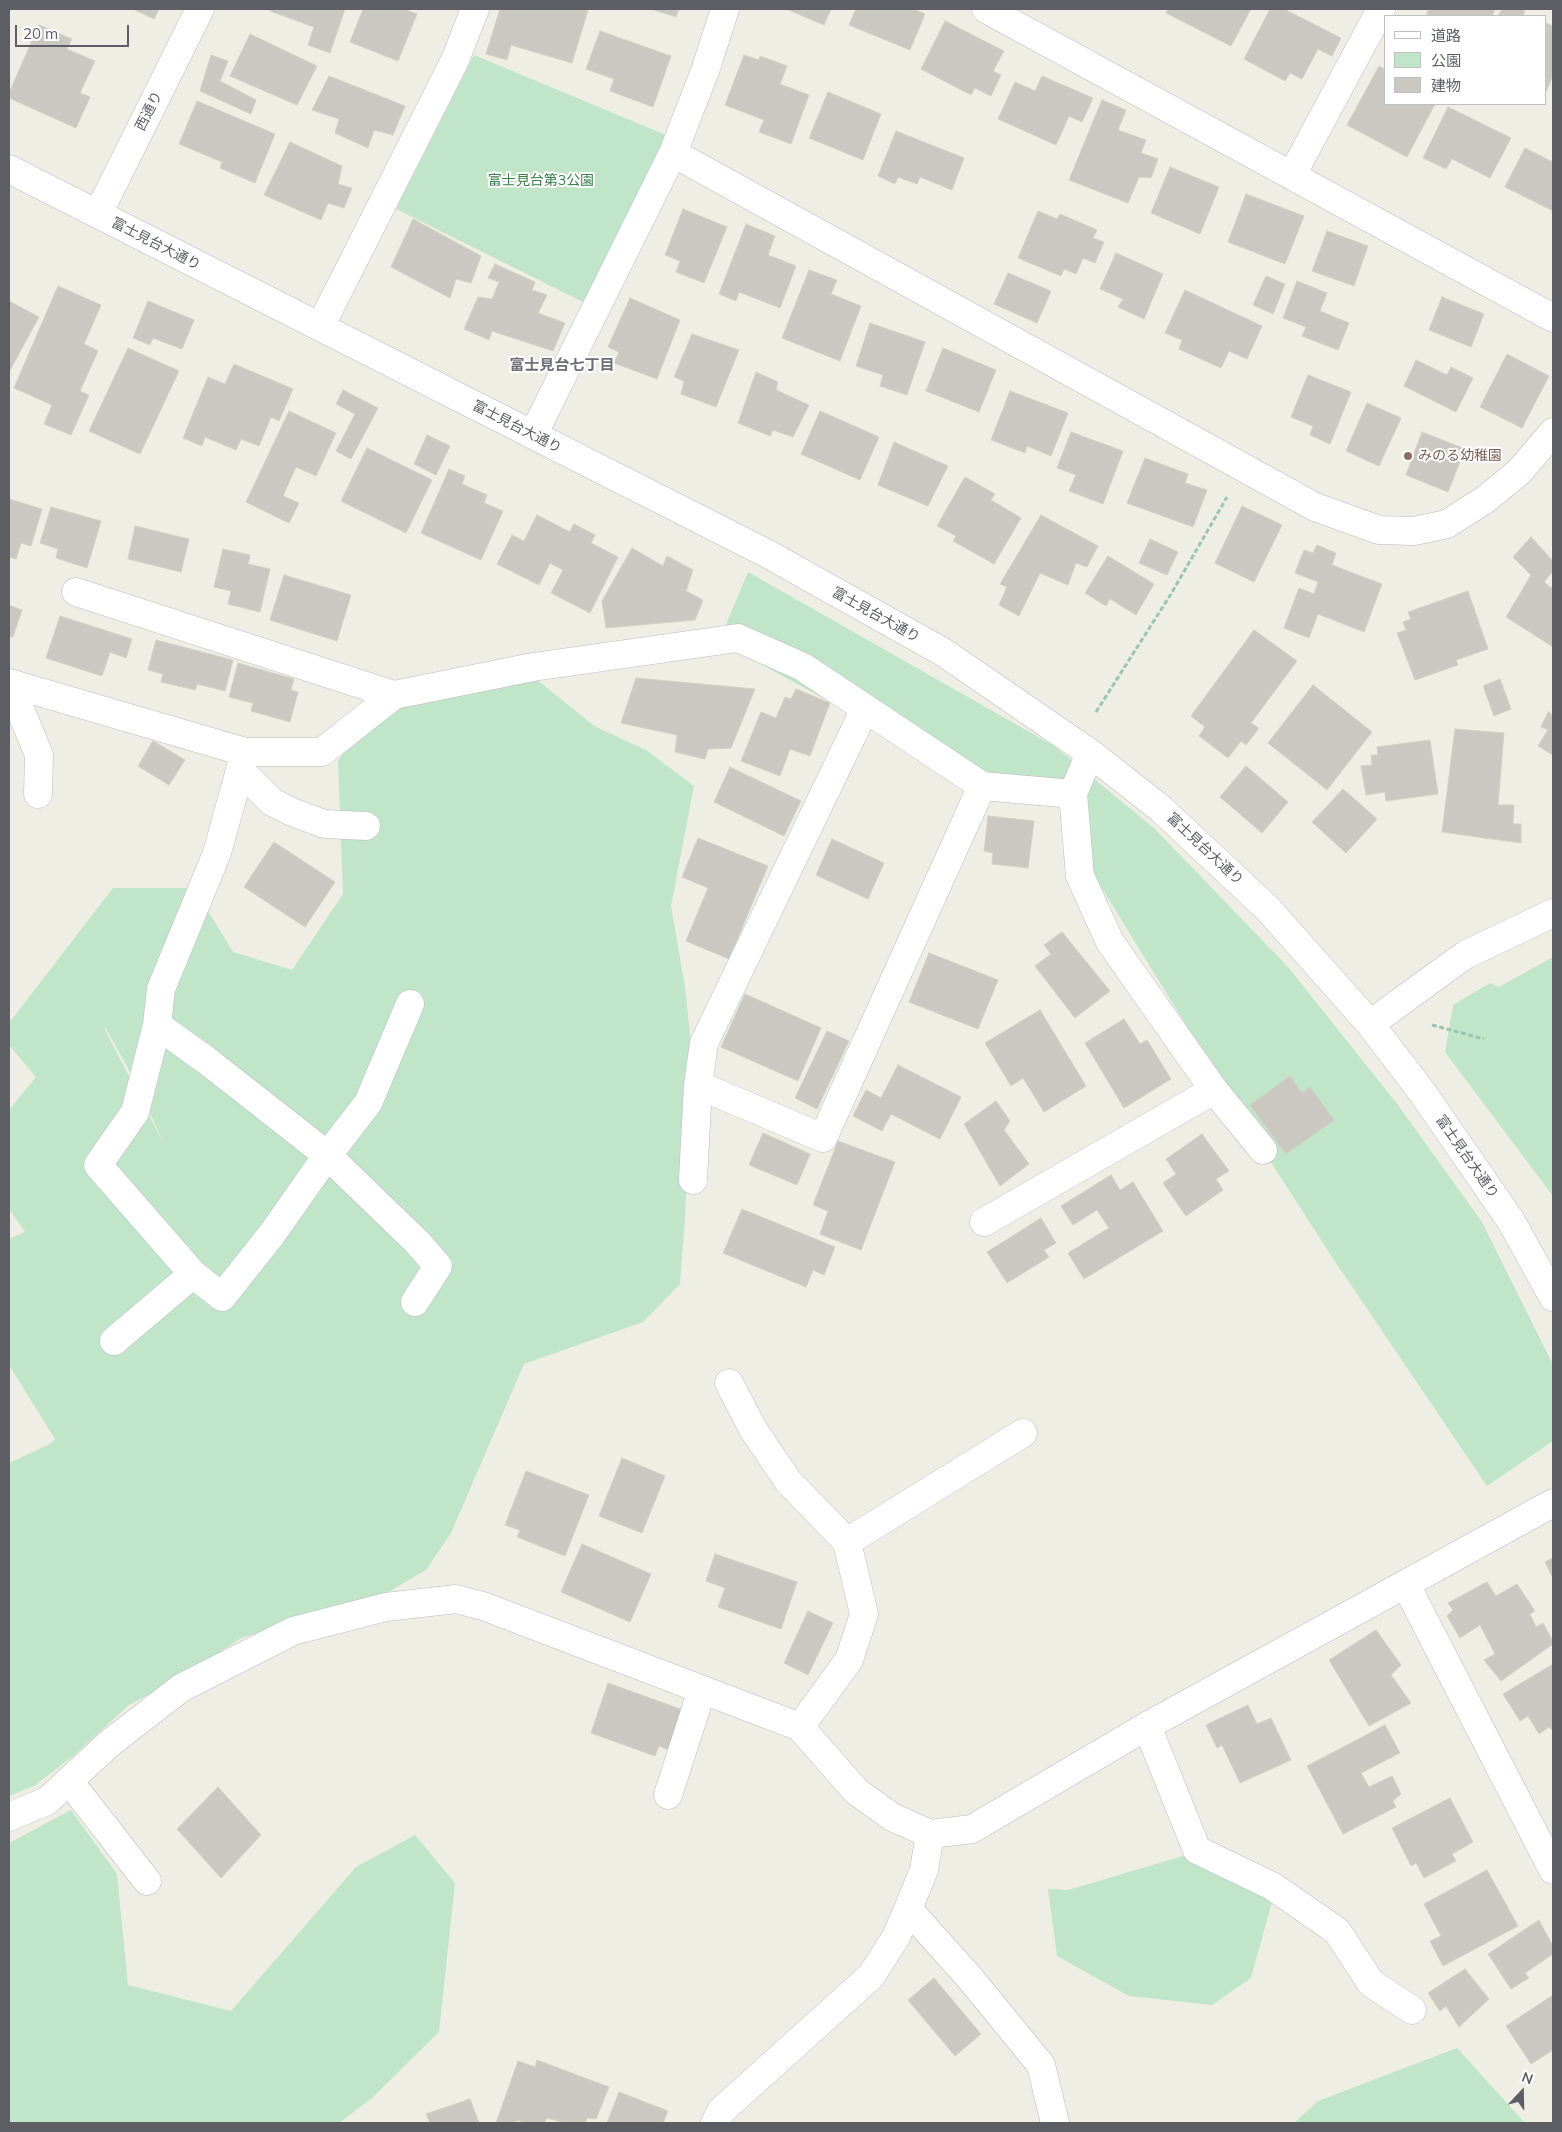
<!DOCTYPE html>
<html>
<head>
<meta charset="utf-8">
<style>
	body { margin:0 }
	#map { position:relative; width:1562px; height:2132px; overflow:hidden; background:#eeeee4; font-family:Mulish,"Noto Sans JP",sans-serif }
	canvas { display:block }
	.frame { position:absolute; inset:0; border:10px solid #5c5e64; pointer-events:none }
	.legend { position:absolute; left:1384px; top:15px; width:162px; height:90px; box-sizing:border-box; background:#fff; border:1px solid #bebfc1; margin:0; padding:6px 9px; list-style:none; font-size:15px; color:#5c5e64 }
	.legend li { display:flex; align-items:center; gap:10px; height:25px }
	.legend b { width:25px; border:1px solid #bebfc1 }
	.north { position:absolute; left:1497px; top:2067px; width:50px; height:50px; -webkit-text-stroke:4px #fff; paint-order:stroke; rotate:21deg; font-size:14px; font-weight:700; line-height:20px; text-align:center; color:#5c5e64 }
	.north::after { content:''; display:block; margin:auto; width:18px; height:22px; background:#5c5e64; clip-path:polygon(50% 0,100% 100%,50% 72%,0 100%) }
	.scale { position:absolute; left:15px; top:25px; width:114px; height:22px; box-sizing:border-box; border:2px solid #5c5e64; border-top:0; padding-left:6px; font-size:15px; line-height:18px; white-space:nowrap; color:#5c5e64; -webkit-text-stroke:4px #fff; paint-order:stroke }
</style>
</head>
<body>
<div id="map">
<canvas width="1562" height="2132"></canvas>
<div class="frame"></div>
<ul class="legend">
<li><b style="height:6px;background:#fff"></b>道路</li>
<li><b style="height:14px;background:#c1e5c9"></b>公園</li>
<li><b style="height:14px;background:#cac8c1"></b>建物</li>
</ul>
<div class="north">N</div>
<div class="scale">20 m</div>
</div>
<script>
const g = document.querySelector('canvas').getContext('2d');
g.lineJoin = 'round';
function fillPath(path, color) { g.fillStyle = color; g.fill(path, 'evenodd'); }
const poly = rows => new Path2D(rows.map(r => 'M' + r).join(''));
function stroke(path, color, width, dash) { g.strokeStyle = color; g.lineWidth = width; g.lineCap = dash ? 'butt' : 'round'; g.setLineDash(dash || []); g.stroke(path); }
function write(font, color, halo, rows, align = 'center') {
  g.font = font + ' Mulish,"Noto Sans JP",sans-serif'; g.lineWidth = 4; g.setLineDash([]); g.textBaseline = 'middle'; g.strokeStyle = halo; g.fillStyle = color; for (const [text, x, y, turn = 0] of rows) {
    g.save(); g.translate(x, y); g.rotate((+turn || 0) * Math.PI / 180); g.textAlign = isNaN(turn) ? turn : align; if (halo) g.strokeText(text, 0, 0); g.fillText(text, 0, 0); g.restore();
  }
}
fillPath(poly([
	[474,55,666,135,585,303,396,209],
	[748,572,1054,746,1155,829,1288,967,1398,1105,1482,1222,1553,1365,1553,1441,1487,1486,1332,1257,1263,1150,1095,877,1073,794,970,779,719,641],
	[535,678,594,726,646,750,694,786,671,906,685,987,692,1054,685,1218,680,1284,643,1322,524,1364,451,1533,426,1570,380,1597,241,1638,187,1674,129,1705,73,1756,34,1786,9,1796,9,1463,50,1444,55,1439,9,1365,9,1239,25,1232,9,1209,9,1110,36,1077,9,1045,9,1023,113,888,194,888,233,952,292,970,343,894,338,761,373,711],
	[105,1027,135,1081,165,1146,104,1028],
	[1553,957,1553,1196,1445,1052,1453,1005,1490,983,1499,987],
	[71,1810,117,1874,128,1985,231,2011,356,1867,415,1835,455,1883,439,2032,372,2098,339,2123,9,2123,9,1843],
	[1193,1853,1272,1902,1251,1978,1212,2005,1129,1996,1057,1956,1048,1889,1068,1890],
	[1457,2048,1525,2123,1294,2123,1318,2101]
]), '#c1e5c9');
const building = poly([
	[133,9,159,9,154,19,133,9],
	[270,9,345,9,330,53,308,45,314,27,270,11,270,9],
	[363,9,404,9,417,14,398,61,350,42,363,9],
	[500,9,588,10,572,63,511,45,507,60,486,54,500,9],
	[651,9,679,9,676,17,651,9],
	[786,9,831,9,824,25,786,9],
	[856,9,913,9,925,14,910,50,849,25,856,9],
	[1168,9,1251,9,1231,46,1166,13,1168,9],
	[1270,9,1284,9,1341,38,1332,56,1318,49,1302,79,1290,73,1285,81,1244,59,1270,9],
	[1429,9,1495,9,1492,16,1426,16,1429,9],
	[1502,9,1520,9,1525,11,1523,16,1498,16,1502,9],
	[945,21,1004,51,993,71,1001,75,991,96,975,88,971,95,921,69,945,21],
	[1546,23,1553,26,1553,75,1546,92,1546,23],
	[39,25,72,39,67,49,95,61,80,93,90,97,76,128,9,98,9,93,39,25],
	[600,31,671,56,653,107,610,91,614,79,586,69,600,31],
	[250,34,317,66,297,105,230,76,250,34],
	[211,55,228,61,220,81,256,100,251,114,200,91,211,55],
	[744,55,759,60,760,56,787,66,780,84,809,95,791,144,759,132,764,120,725,105,744,55],
	[1379,66,1386,70,1386,104,1435,104,1407,157,1347,125,1379,66],
	[329,76,405,106,393,135,374,130,368,148,335,133,339,119,312,110,329,76],
	[1042,76,1093,98,1082,122,1069,116,1056,145,998,119,1015,82,1035,91,1042,76],
	[828,92,881,114,863,160,809,138,828,92],
	[1102,100,1126,110,1118,130,1146,140,1141,153,1158,159,1151,178,1139,177,1128,203,1069,180,1102,100],
	[197,101,275,134,255,183,220,168,222,162,179,144,197,101],
	[1448,107,1511,138,1490,178,1452,159,1446,169,1423,158,1448,107],
	[896,131,964,158,952,190,920,177,917,184,898,177,895,184,878,176,896,131],
	[290,142,342,166,338,184,352,188,344,208,328,203,321,220,264,195,290,142],
	[1525,148,1553,162,1553,211,1505,187,1525,148],
	[1170,167,1219,187,1200,234,1151,213,1170,167],
	[1246,194,1304,216,1285,264,1228,242,1246,194],
	[683,209,727,227,704,283,676,272,680,261,665,255,683,209],
	[1038,211,1057,219,1060,214,1097,230,1093,238,1104,242,1095,263,1083,258,1076,274,1064,269,1061,276,1018,258,1038,211],
	[413,219,481,256,471,283,456,279,450,298,391,267,413,219],
	[746,224,775,236,768,255,796,266,780,308,739,292,736,301,719,294,746,224],
	[1327,231,1368,246,1354,286,1312,271,1327,231],
	[1116,253,1163,274,1144,319,1118,307,1123,299,1100,289,1116,253],
	[495,264,535,282,532,290,547,295,538,313,565,323,553,351,492,331,489,340,464,329,478,297,492,299,499,282,488,278,495,264],
	[809,270,837,280,831,294,861,306,840,361,782,338,809,270],
	[1008,273,1051,291,1037,323,994,304,1008,273],
	[1266,276,1285,284,1273,314,1253,305,1266,276],
	[1297,281,1327,293,1320,311,1349,323,1338,350,1302,336,1306,327,1283,318,1297,281],
	[58,286,101,305,84,344,98,351,80,391,89,395,71,435,44,424,52,405,14,388,58,286],
	[1185,290,1262,326,1247,359,1229,351,1221,368,1179,349,1182,340,1165,333,1185,290],
	[1442,297,1484,314,1471,347,1429,330,1442,297],
	[630,298,680,320,657,379,614,363,619,352,608,347,630,298],
	[9,301,39,317,9,372,9,301],
	[148,301,194,320,182,349,153,338,150,345,133,338,148,301],
	[870,323,925,342,907,395,880,386,883,375,856,366,870,323],
	[692,334,739,350,716,407,681,394,684,381,674,377,692,334],
	[128,348,179,371,140,454,89,431,128,348],
	[943,348,996,370,979,412,926,391,943,348],
	[1507,354,1549,376,1522,428,1480,407,1507,354],
	[1416,360,1447,375,1451,367,1473,378,1456,412,1404,386,1416,360],
	[234,364,293,389,279,421,271,417,259,446,241,439,236,450,205,437,202,446,183,438,208,377,225,384,234,364],
	[756,372,778,382,776,390,809,405,793,437,773,430,770,436,738,423,756,372],
	[1308,375,1351,392,1330,444,1310,435,1313,426,1291,417,1308,375],
	[343,390,378,408,351,459,336,451,355,414,336,404,343,390],
	[1010,391,1068,413,1051,456,1027,446,1025,453,991,440,1010,391],
	[1367,403,1401,418,1379,466,1346,451,1367,403],
	[289,411,336,433,316,476,296,467,283,496,299,503,289,523,246,502,289,411],
	[820,411,879,437,860,480,801,454,820,411],
	[1071,432,1123,451,1103,504,1069,491,1076,475,1057,468,1071,432],
	[1422,432,1465,449,1448,492,1406,475,1422,432],
	[427,435,450,446,436,475,414,464,427,435],
	[894,442,948,466,928,506,878,485,894,442],
	[367,448,432,480,406,533,341,501,367,448],
	[1145,458,1188,474,1185,483,1207,490,1193,527,1127,503,1145,458],
	[449,469,465,476,462,484,487,495,484,503,503,511,481,560,421,533,449,469],
	[965,477,995,494,991,500,1021,518,994,564,953,541,956,536,937,526,965,477],
	[9,499,42,509,31,546,21,543,16,559,9,557,9,499],
	[1242,506,1282,525,1254,582,1215,563,1242,506],
	[51,507,101,521,87,568,56,558,58,549,40,543,51,507],
	[537,515,570,532,574,524,595,535,591,543,618,557,590,613,551,593,563,570,550,563,539,585,497,564,512,535,524,541,537,515],
	[1041,515,1098,546,1087,567,1076,563,1068,585,1040,573,1019,616,999,605,1007,587,1000,584,1041,515],
	[135,526,189,539,181,572,128,559,135,526],
	[1531,537,1553,561,1553,571,1544,582,1553,589,1553,647,1506,617,1531,575,1513,557,1531,537],
	[1150,539,1178,552,1167,575,1139,563,1150,539],
	[1317,545,1336,553,1332,565,1382,584,1364,632,1318,614,1309,638,1284,628,1299,588,1314,594,1318,582,1295,573,1304,550,1313,553,1317,545],
	[632,548,663,566,667,556,693,570,686,591,703,600,695,620,606,628,602,601,632,548],
	[223,549,250,555,248,564,270,569,260,612,228,604,231,591,214,587,223,549],
	[1108,556,1154,584,1136,615,1110,599,1106,606,1085,593,1108,556],
	[284,575,351,595,337,641,270,620,284,575],
	[1468,591,1488,649,1456,660,1458,665,1415,680,1397,633,1406,630,1403,622,1411,619,1408,612,1468,591],
	[9,605,22,610,13,637,9,636,9,605],
	[60,616,132,639,126,658,110,652,102,676,46,658,60,616],
	[1254,630,1297,661,1251,723,1259,728,1246,745,1241,741,1228,758,1199,736,1205,727,1191,716,1254,630],
	[156,640,233,660,225,691,197,684,195,690,161,682,163,674,148,670,156,640],
	[238,663,294,679,291,690,298,692,290,722,251,711,253,703,229,697,238,663],
	[636,678,755,689,731,748,708,749,705,759,675,752,677,735,621,723,636,678],
	[1500,679,1511,709,1494,716,1483,686,1500,679],
	[1313,685,1372,732,1327,790,1268,743,1313,685],
	[796,689,830,703,810,756,790,749,780,776,741,761,761,712,776,718,785,697,791,699,796,689],
	[1548,712,1553,715,1553,755,1538,746,1548,730,1541,727,1548,712],
	[1455,729,1504,733,1498,805,1514,805,1513,824,1521,824,1521,843,1442,832,1455,729],
	[1430,740,1438,794,1386,801,1385,792,1366,795,1361,766,1372,765,1371,755,1378,755,1377,747,1430,740],
	[153,741,185,760,169,785,138,766,153,741],
	[1246,766,1288,802,1262,833,1220,797,1246,766],
	[730,767,801,801,784,836,714,802,730,767],
	[1343,789,1377,819,1346,853,1312,822,1343,789],
	[988,816,1034,821,1028,868,992,864,993,853,984,851,988,816],
	[698,838,768,866,729,959,686,941,708,888,682,877,698,838],
	[832,839,884,863,868,899,816,875,832,839],
	[274,842,335,882,305,927,244,887,274,842],
	[1062,932,1110,991,1075,1018,1035,966,1051,954,1044,945,1062,932],
	[929,953,998,980,978,1029,909,1002,929,953],
	[745,994,821,1028,798,1081,721,1047,745,994],
	[1040,1010,1086,1086,1044,1112,1023,1078,1011,1086,985,1043,1040,1010],
	[1124,1019,1140,1044,1147,1040,1171,1079,1124,1108,1085,1043,1124,1019],
	[827,1031,849,1041,817,1109,795,1098,827,1031],
	[898,1065,961,1097,940,1139,891,1114,882,1131,853,1116,866,1090,881,1098,898,1065],
	[1290,1076,1302,1093,1310,1087,1334,1120,1286,1154,1250,1105,1290,1076],
	[996,1101,1010,1121,1004,1130,1029,1164,1000,1186,964,1124,996,1101],
	[763,1133,810,1154,797,1185,749,1165,763,1133],
	[1202,1134,1229,1171,1216,1179,1223,1190,1186,1216,1163,1183,1176,1174,1166,1159,1202,1134],
	[838,1141,895,1162,861,1250,820,1234,828,1211,813,1205,838,1141],
	[1111,1175,1120,1190,1133,1182,1163,1231,1084,1279,1068,1253,1109,1228,1097,1210,1073,1225,1061,1206,1111,1175],
	[742,1209,835,1247,824,1275,813,1270,806,1287,723,1253,742,1209],
	[1041,1218,1056,1243,1044,1250,1049,1257,1007,1283,987,1252,1041,1218],
	[622,1458,665,1476,642,1533,599,1516,622,1458],
	[526,1471,589,1495,565,1556,517,1537,520,1530,505,1525,526,1471],
	[582,1544,651,1574,630,1622,561,1592,582,1544],
	[715,1554,797,1582,781,1629,718,1607,725,1588,706,1581,715,1554],
	[1553,1558,1553,1578,1545,1562,1553,1558],
	[1487,1582,1496,1596,1517,1584,1535,1611,1530,1614,1536,1627,1543,1623,1553,1641,1553,1644,1501,1681,1484,1660,1495,1654,1480,1625,1460,1638,1447,1616,1453,1610,1448,1603,1487,1582],
	[808,1611,833,1623,808,1675,784,1663,808,1611],
	[1376,1630,1401,1665,1391,1675,1411,1703,1369,1726,1329,1660,1376,1630],
	[1553,1664,1553,1731,1549,1727,1539,1734,1528,1716,1520,1721,1503,1694,1553,1664],
	[608,1683,683,1710,669,1750,659,1746,655,1756,591,1733,608,1683],
	[1248,1705,1257,1724,1271,1718,1291,1760,1240,1783,1222,1745,1217,1748,1206,1725,1248,1705],
	[1385,1725,1400,1753,1361,1773,1369,1787,1392,1776,1401,1794,1393,1801,1396,1807,1343,1834,1307,1766,1385,1725],
	[218,1787,261,1835,221,1878,177,1829,218,1787],
	[1450,1798,1473,1842,1452,1854,1456,1861,1424,1878,1416,1863,1411,1866,1392,1828,1450,1798],
	[1487,1870,1518,1926,1443,1966,1430,1941,1441,1936,1424,1904,1487,1870],
	[1539,1920,1553,1946,1553,1954,1525,1973,1529,1978,1511,1989,1488,1954,1539,1920],
	[1465,1969,1489,1999,1459,2027,1446,2006,1440,2011,1428,1993,1465,1969],
	[934,1978,981,2034,955,2056,908,2000,934,1978],
	[1553,1995,1553,2050,1531,2064,1506,2026,1553,1995],
	[537,2060,609,2087,596,2119,587,2118,585,2123,565,2123,547,2118,544,2123,525,2123,517,2120,515,2123,496,2123,518,2061,535,2067,537,2060],
	[619,2092,668,2111,663,2123,607,2123,619,2092],
	[470,2099,479,2123,430,2123,426,2114,470,2099]
]);
fillPath(building, '#cac8c1');
stroke(building, '#d2d1c2', 1);
const minor = poly([
	[986,9,1553,318],
	[673,153,1315,507,1379,530,1414,531,1447,524,1486,499,1519,472,1553,432],
	[9,169,766,553,943,652,1090,753,1160,808,1268,909,1370,1024,1422,1092,1511,1221,1553,1297],
	[1292,175,1381,9],
	[98,214,200,9],
	[320,327,455,60,475,9],
	[533,435,673,153,705,71,725,9],
	[76,592,394,695],
	[9,683,245,752,322,752,394,695,533,667,738,638,803,667,982,786,823,1138,698,1085,704,1043,865,709],
	[18,686,20,709,39,755,38,794],
	[245,752,217,853,161,989,157,1025,135,1112,98,1165,193,1274,222,1297,272,1234,324,1160,368,1103,410,1004],
	[1090,753,1073,794,1080,876,1110,942,1214,1090,1263,1150],
	[240,770,272,802,292,812,324,824,366,826],
	[982,786,1073,794],
	[1370,1024,1465,955,1553,913],
	[157,1025,206,1060,327,1155,417,1242,438,1266,415,1302],
	[693,1180,698,1085],
	[984,1222,1214,1090],
	[114,1341,193,1274],
	[729,1383,753,1429,788,1481,847,1542,864,1614,849,1660,800,1727],
	[847,1542,1023,1433],
	[1406,1585,1553,1870],
	[1147,1726,1197,1850,1272,1886,1337,1931,1371,1983,1412,2010],
	[69,1781,147,1881],
	[668,1795,702,1690],
	[9,1817,47,1801,110,1743,181,1688,293,1631,386,1607,456,1599,483,1606,800,1727,856,1791,892,1817,930,1834,972,1829,1147,1726,1553,1503],
	[908,1909,969,1977,1041,2065,1055,2123],
	[715,2123,721,2111,871,1976,896,1937,908,1909,924,1870,930,1834]
]);
stroke(minor, '#bbbcc2', 29);
stroke(poly([
	[1096,712,1171,594,1227,497],
	[1432,1025,1484,1039]
]), '#9bc5b1', 3, [5, 2.5]);
stroke(minor, '#fff', 28);
for (const [x, y, r, color] of [
	[1408,456,5,"#8d6e63"]
]) { const dot = new Path2D(); dot.arc(x, y, r, 0, 2 * Math.PI); g.fillStyle = color; g.fill(dot); stroke(dot, '#fff', 2); }
write('14px', '#5c5e64', '#fff', [
	["西通り",149,111,-63],
	["富士見台大通り",156,244,27],
	["富士見台大通り",517,427,27],
	["富士見台大通り",876,615,29],
	["富士見台大通り",1205,849,43],
	["富士見台大通り",1467,1157,55]
]);
write('14px', '#37804b', '#fff', [
	["富士見台第3公園",541,181]
]);
write('14px', '#785e54', '#fff', [
	["みのる幼稚園",1418,456]
], 'left');
write('bold 15px', '#6d6f76', '#fff', [
	["富士見台七丁目",562,365]
]);
</script>
</body>
</html>
